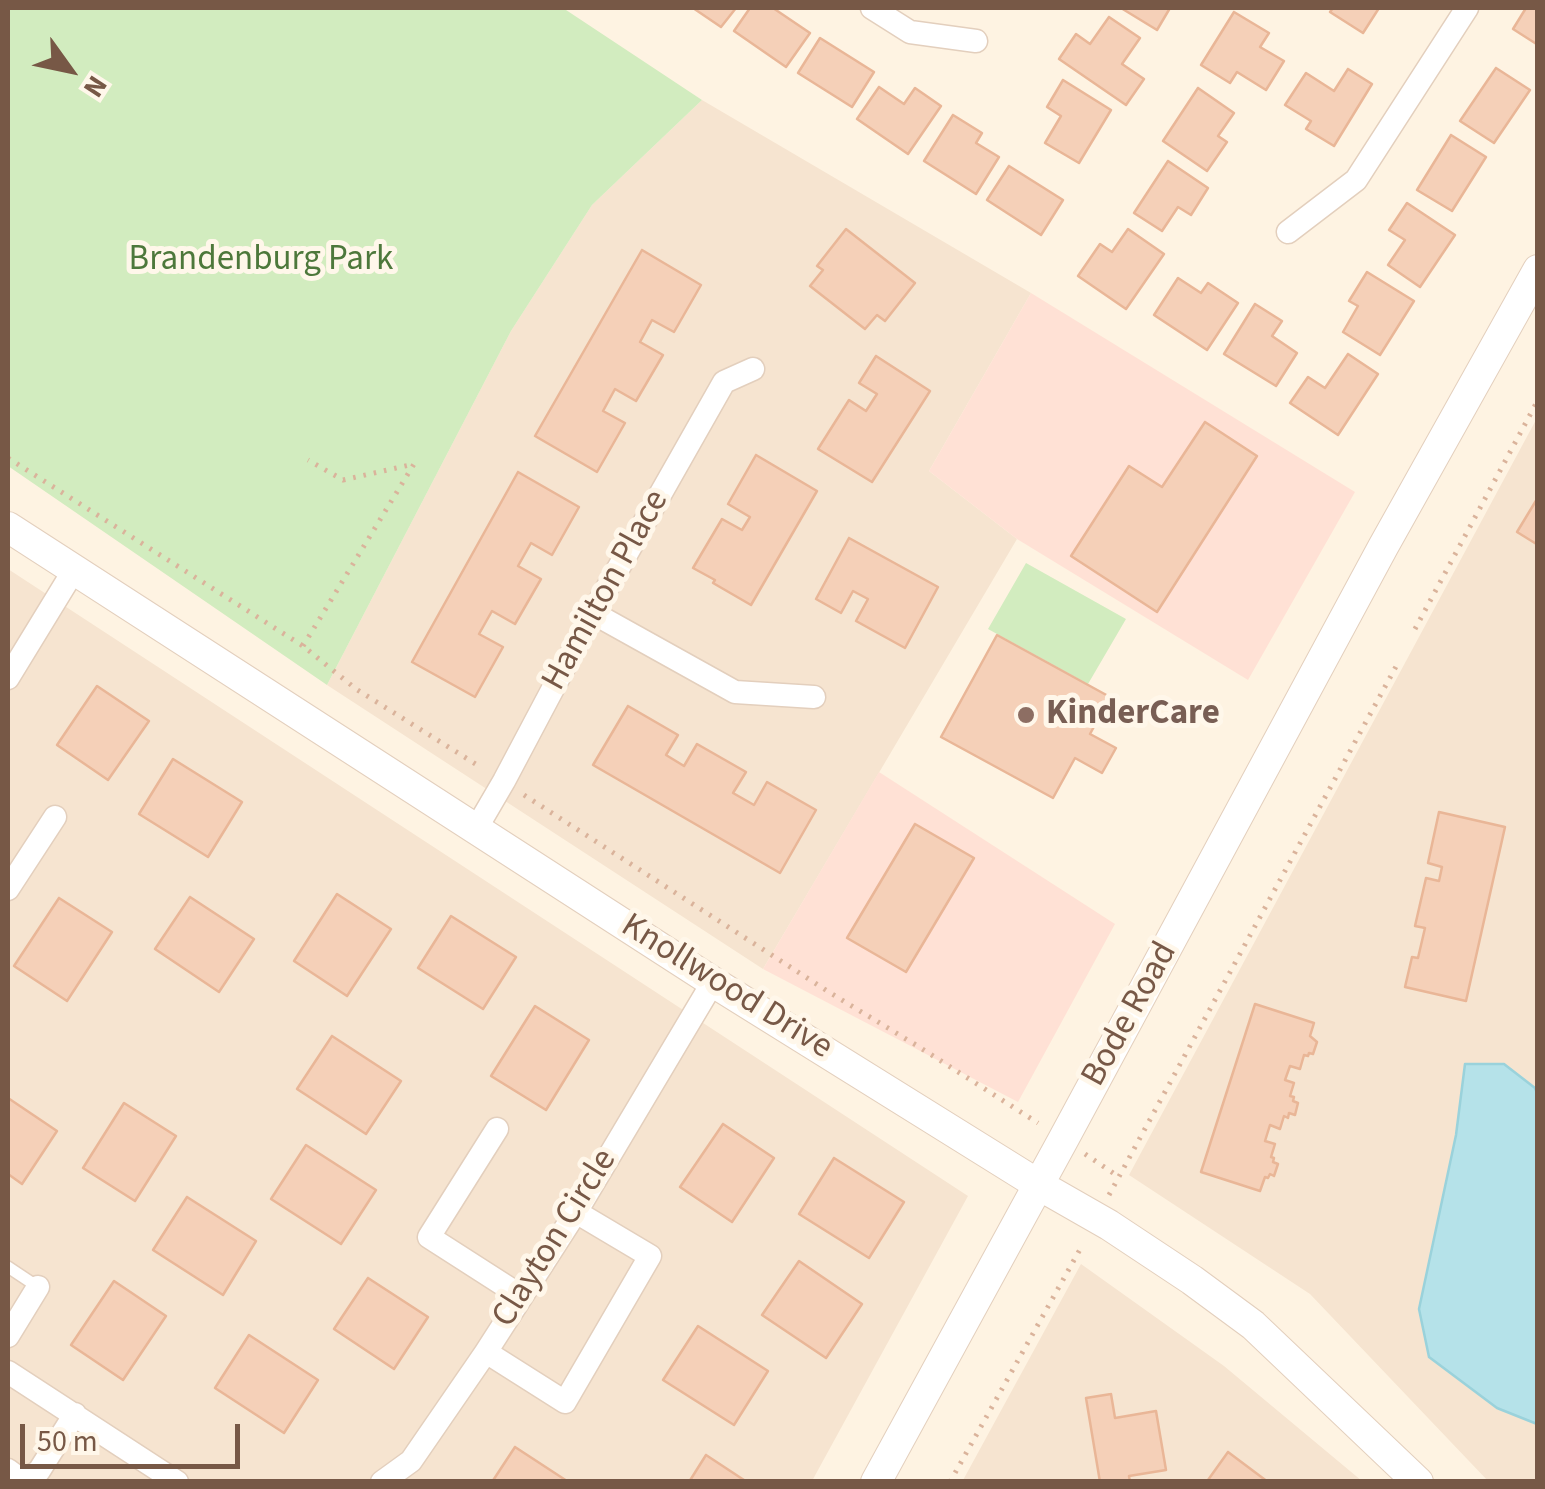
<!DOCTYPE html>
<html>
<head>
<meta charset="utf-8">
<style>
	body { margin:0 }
	#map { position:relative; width:1545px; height:1489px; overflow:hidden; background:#fef3e2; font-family:"Source Sans 3",sans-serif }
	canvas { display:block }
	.frame { position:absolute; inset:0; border:10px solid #775846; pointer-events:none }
	.north { position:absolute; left:20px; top:20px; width:100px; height:100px; -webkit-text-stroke:8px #fff7ea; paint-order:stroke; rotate:123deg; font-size:28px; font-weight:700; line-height:40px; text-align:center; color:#775846 }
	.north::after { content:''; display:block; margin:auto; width:35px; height:45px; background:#775846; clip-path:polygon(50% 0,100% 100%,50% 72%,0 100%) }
	.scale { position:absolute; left:20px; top:1424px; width:220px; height:45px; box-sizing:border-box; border:5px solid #775846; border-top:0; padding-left:12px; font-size:30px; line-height:35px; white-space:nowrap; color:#775846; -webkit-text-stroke:8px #fff7ea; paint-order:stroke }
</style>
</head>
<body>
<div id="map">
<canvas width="1545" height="1489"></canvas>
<div class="frame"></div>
<div class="north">N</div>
<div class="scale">50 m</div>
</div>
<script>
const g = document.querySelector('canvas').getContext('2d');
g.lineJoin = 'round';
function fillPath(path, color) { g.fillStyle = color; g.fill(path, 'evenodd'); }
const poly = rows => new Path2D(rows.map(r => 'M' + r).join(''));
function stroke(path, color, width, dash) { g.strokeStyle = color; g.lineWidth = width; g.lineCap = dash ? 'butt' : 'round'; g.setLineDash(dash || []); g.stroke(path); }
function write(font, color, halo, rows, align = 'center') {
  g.font = font + ' "Source Sans 3",sans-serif'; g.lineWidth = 10; g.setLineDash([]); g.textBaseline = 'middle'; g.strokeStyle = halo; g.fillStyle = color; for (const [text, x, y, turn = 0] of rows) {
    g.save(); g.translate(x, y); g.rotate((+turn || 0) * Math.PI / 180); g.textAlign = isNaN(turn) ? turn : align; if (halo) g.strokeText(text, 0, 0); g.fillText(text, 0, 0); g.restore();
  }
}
fillPath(poly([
	[702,100,1031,293,929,471,1017,539,763,969,327,685,511,331,592,205],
	[1537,418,1537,1481,1488,1481,1310,1294,1129,1175],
	[8,569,968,1196,812,1481,8,1481],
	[1081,1264,1224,1366,1362,1481,962,1482]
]), '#f6e4d0');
fillPath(poly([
	[1031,293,1355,492,1248,680,1017,539,929,471],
	[879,772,1115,924,1018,1102,763,969]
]), '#ffe1d5');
fillPath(poly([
	[8,8,563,8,702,100,592,205,511,331,327,685,8,466],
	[1026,563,1126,619,1088,684,988,629]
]), '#d2ecbf');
const water = poly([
	[1465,1064,1504,1064,1535,1088,1537,1093,1537,1424,1497,1408,1429,1357,1419,1309,1456,1135,1465,1064]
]);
fillPath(water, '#b5e2e9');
stroke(water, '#9ad2db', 2.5);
const building = poly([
	[693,8,736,8,721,27,693,8],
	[750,8,773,8,810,33,786,67,734,31,750,8],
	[1121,8,1170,8,1157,30,1121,8],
	[1333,8,1379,8,1363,33,1330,12,1333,8],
	[1526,8,1538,8,1538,45,1513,29,1526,8],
	[1234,12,1269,33,1260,47,1284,61,1266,90,1237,72,1230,83,1201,65,1234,12],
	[1109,17,1140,38,1122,64,1144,79,1126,105,1059,59,1076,34,1090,44,1109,17],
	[820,38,874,72,852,107,798,73,820,38],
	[1496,68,1530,90,1494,143,1460,121,1496,68],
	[1348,69,1372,84,1334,146,1306,129,1311,121,1285,105,1306,73,1334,91,1348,69],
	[1063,80,1111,110,1079,163,1045,143,1061,116,1047,107,1063,80],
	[879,87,904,104,915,88,941,106,908,154,857,119,879,87],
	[1198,88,1234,113,1218,136,1227,142,1207,171,1163,141,1198,88],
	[953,115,982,133,976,143,999,157,976,194,924,161,953,115],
	[1451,135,1486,157,1452,211,1417,190,1451,135],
	[1168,161,1208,188,1191,215,1178,207,1162,231,1134,213,1168,161],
	[1009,166,1063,200,1041,235,987,200,1009,166],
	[1407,203,1455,235,1420,287,1388,265,1405,240,1389,230,1407,203],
	[846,229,915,283,885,321,877,315,865,329,810,286,823,270,817,266,846,229],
	[1128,229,1164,254,1126,309,1078,276,1100,244,1112,252,1128,229],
	[642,250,701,285,674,332,652,320,640,342,663,355,636,401,615,389,603,411,625,423,597,472,535,436,642,250],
	[1367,272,1414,301,1380,355,1343,332,1358,306,1349,301,1367,272],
	[1178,278,1201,293,1208,283,1238,303,1207,350,1154,315,1178,278],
	[1255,304,1282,321,1272,336,1297,353,1276,386,1224,354,1255,304],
	[1348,354,1378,374,1338,435,1290,403,1308,377,1325,388,1348,354],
	[876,356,930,391,872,482,818,449,849,400,866,411,877,394,859,383,876,356],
	[1205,422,1257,456,1157,612,1071,556,1129,466,1162,487,1205,422],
	[756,455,817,491,751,605,713,583,715,580,693,568,722,519,742,530,750,517,728,504,756,455],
	[518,472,579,507,552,555,531,543,518,566,541,579,515,624,492,611,479,634,503,647,475,697,412,662,518,472],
	[1537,499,1538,500,1538,545,1517,532,1537,499],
	[849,538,938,587,905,648,856,621,868,599,853,591,841,613,816,599,849,538],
	[997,635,1110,697,1090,734,1116,748,1102,773,1075,758,1053,798,941,737,997,635],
	[97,686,149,721,108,780,57,745,97,686],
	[628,706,678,735,666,755,684,766,697,744,746,772,733,793,754,805,767,782,816,810,780,873,593,765,628,706],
	[173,759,242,802,208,857,139,814,173,759],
	[1439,812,1505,827,1466,1001,1405,987,1412,957,1418,958,1425,928,1415,926,1426,878,1439,881,1442,867,1428,863,1439,812],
	[915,824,974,858,906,972,847,938,915,824],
	[337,894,391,929,347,996,294,961,337,894],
	[190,897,254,939,219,992,155,949,190,897],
	[59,898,112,932,67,1001,14,966,59,898],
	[451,916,516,957,483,1009,418,968,451,916],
	[1255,1004,1314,1023,1310,1036,1317,1042,1313,1054,1309,1053,1308,1056,1304,1055,1300,1069,1290,1066,1285,1080,1294,1083,1290,1096,1294,1097,1293,1101,1298,1103,1295,1115,1289,1113,1288,1118,1284,1116,1280,1129,1270,1125,1265,1141,1275,1144,1271,1157,1274,1158,1273,1162,1278,1164,1274,1176,1270,1174,1268,1178,1265,1177,1260,1191,1201,1172,1255,1004],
	[535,1006,589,1040,546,1110,491,1076,535,1006],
	[332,1036,401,1081,366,1134,297,1089,332,1036],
	[8,1098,57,1131,22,1184,8,1174,8,1098],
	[124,1103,176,1136,135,1201,83,1168,124,1103],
	[723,1124,774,1158,732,1222,680,1187,723,1124],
	[306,1145,376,1190,341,1244,271,1199,306,1145],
	[834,1158,904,1202,869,1258,799,1214,834,1158],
	[187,1197,256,1241,223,1295,153,1250,187,1197],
	[799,1261,862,1304,826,1358,762,1315,799,1261],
	[368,1278,428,1317,394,1369,334,1329,368,1278],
	[114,1281,166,1316,123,1380,71,1345,114,1281],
	[698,1326,768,1371,734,1425,663,1380,698,1326],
	[249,1335,318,1380,284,1433,215,1388,249,1335],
	[1111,1394,1115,1418,1156,1411,1166,1470,1129,1476,1130,1482,1100,1482,1086,1398,1111,1394],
	[515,1447,567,1481,492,1482,515,1447],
	[1228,1452,1268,1482,1210,1482,1208,1480,1228,1452],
	[706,1455,747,1482,689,1482,706,1455]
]);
fillPath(building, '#f5d0b8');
stroke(building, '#e9b697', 2.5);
const service = poly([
	[8,1267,38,1287]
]);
const minor = poly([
	[872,8,910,32,976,41],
	[1288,232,1356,180,1467,8],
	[593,613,735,692,814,697],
	[8,678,74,570],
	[476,829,504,781,593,613,724,382,753,369],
	[8,889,55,817],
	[497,1129,429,1237,521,1296],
	[8,1336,38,1287],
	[486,1352,565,1402,650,1256,576,1212],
	[8,1372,177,1482],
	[8,1470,23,1481,39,1471,75,1414],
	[382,1482,411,1461,486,1352,576,1212,713,982]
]);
const tertiary = poly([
	[8,527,713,982,1039,1185,1109,1225,1192,1280,1253,1325,1418,1482],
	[876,1482,1063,1140,1383,547,1538,270]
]);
stroke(service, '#e3cfbd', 14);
stroke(minor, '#e3cfbd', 25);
stroke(tertiary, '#e3cfbd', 32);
stroke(poly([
	[8,458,303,646,356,689,482,768],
	[1415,629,1538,400],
	[303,646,414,464,343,480,308,460],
	[524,795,832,994,916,1045,1038,1123],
	[1085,1154,1119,1177],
	[1109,1195,1399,661],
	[950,1482,1083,1244]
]), '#dab39b', 5, [2.5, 8]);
stroke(service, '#fff', 11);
stroke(minor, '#fff', 22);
stroke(tertiary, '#fff', 30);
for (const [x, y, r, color] of [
	[1026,715,10,"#8d6e63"]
]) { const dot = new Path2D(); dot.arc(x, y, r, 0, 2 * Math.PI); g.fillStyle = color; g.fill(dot); stroke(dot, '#fff7ea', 4); }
write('35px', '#4d783b', '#fff7ea', [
	["Brandenburg Park",261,261]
]);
write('35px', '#775846', '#fff7ea', [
	["Hamilton Place",607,591,-61],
	["Knollwood Drive",726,988,32],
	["Bode Road",1131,1015,-61],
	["Clayton Circle",556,1239,-58]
]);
write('bold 35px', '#785e54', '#fff7ea', [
	["KinderCare",1046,715]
], 'left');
</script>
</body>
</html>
